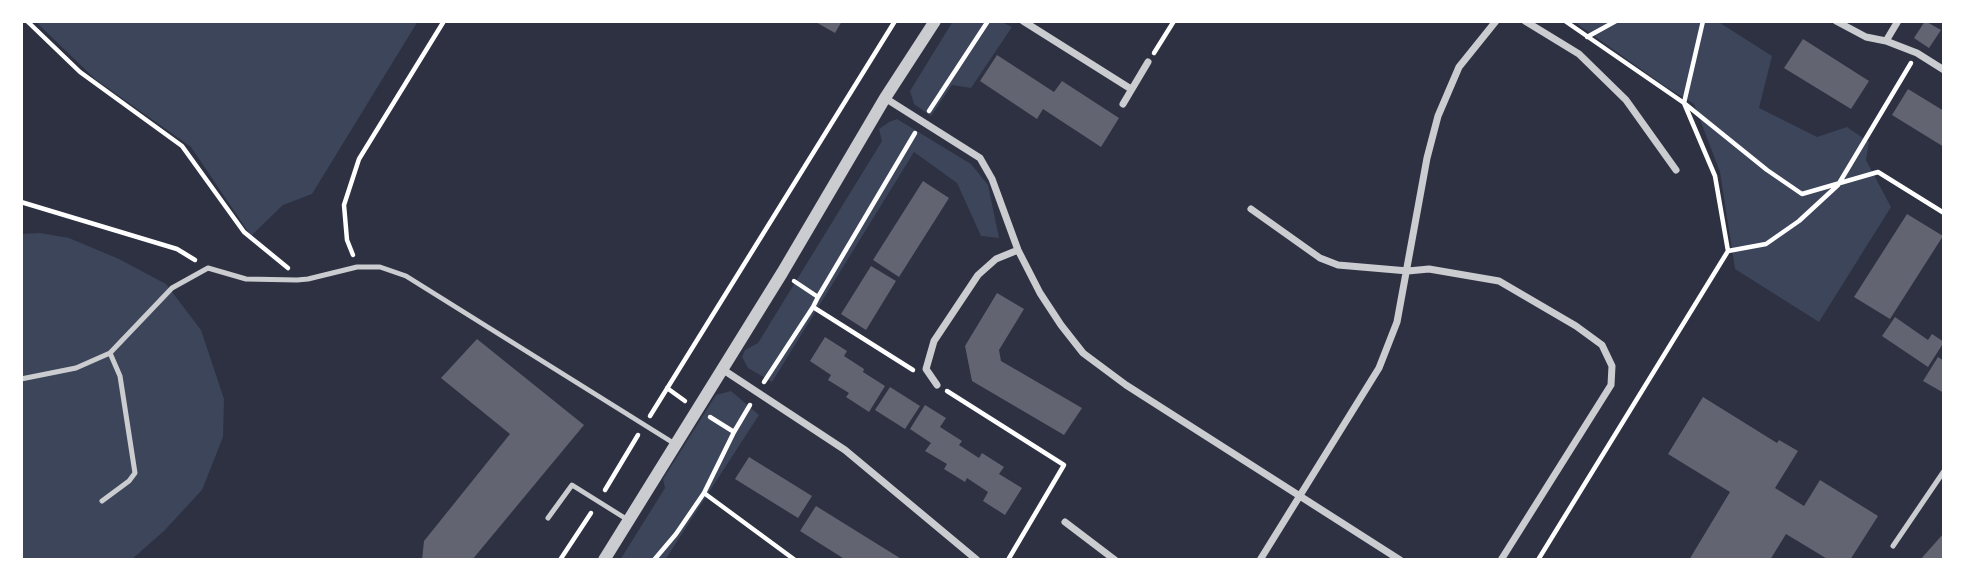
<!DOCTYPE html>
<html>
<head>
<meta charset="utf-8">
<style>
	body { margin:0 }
	#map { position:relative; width:1965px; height:581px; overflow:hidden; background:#2d3142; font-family:Lato,sans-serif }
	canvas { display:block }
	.frame { position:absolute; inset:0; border:23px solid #fff; pointer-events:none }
</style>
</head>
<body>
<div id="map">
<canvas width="1965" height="581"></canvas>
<div class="frame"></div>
</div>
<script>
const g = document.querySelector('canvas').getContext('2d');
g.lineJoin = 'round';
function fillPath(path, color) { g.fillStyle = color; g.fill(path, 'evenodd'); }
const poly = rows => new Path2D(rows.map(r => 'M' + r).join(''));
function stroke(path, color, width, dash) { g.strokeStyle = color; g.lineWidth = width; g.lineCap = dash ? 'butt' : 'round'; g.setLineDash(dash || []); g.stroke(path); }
fillPath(poly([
	[35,21,418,21,312,194,283,205,251,236,191,147,95,79],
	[953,21,1000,21,1012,27,971,88,952,85,931,116,914,104,910,91],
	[1573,21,1717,21,1772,56,1759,108,1817,137,1847,127,1869,142,1866,160,1891,207,1819,322,1735,269,1720,172,1694,104,1666,87],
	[897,119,971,164,988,185,999,238,981,236,957,183,914,152,772,382,748,368,742,357,745,350,758,343,882,141,879,129,889,122],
	[40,233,69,238,119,259,166,284,201,330,224,399,223,437,202,490,164,531,131,560,21,560,21,234],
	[731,391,759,415,665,560,620,560,665,488,663,479,716,395]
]), '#3c4559');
fillPath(poly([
	[814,21,842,21,835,33],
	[1925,21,1941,30,1929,48,1914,38],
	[1803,39,1869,81,1851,109,1784,68],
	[997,55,1054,92,1062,81,1119,118,1101,147,1043,109,1037,119,980,81],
	[1908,89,1944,111,1944,147,1892,115],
	[923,181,949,198,899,277,873,260],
	[1907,214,1943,236,1890,319,1854,297],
	[871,266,896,281,866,330,841,314],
	[997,293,1024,309,999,350,1001,361,1082,408,1064,435,972,381,965,346],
	[1895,317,1928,340,1932,334,1944,342,1928,367,1882,336],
	[825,337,847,351,844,356,864,369,863,372,885,386,869,412,846,397,849,393,828,380,831,375,810,361],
	[477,339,584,425,472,560,422,560,424,541,510,434,441,378],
	[1938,357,1944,361,1944,393,1923,381],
	[890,387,920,406,905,429,875,410],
	[1703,397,1777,443,1779,440,1798,451,1775,488,1804,506,1820,480,1878,516,1850,560,1829,560,1786,534,1770,560,1689,560,1730,492,1668,454],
	[925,405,946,418,940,427,962,441,959,445,979,458,982,453,1004,467,999,474,1022,488,1005,515,983,501,988,492,967,478,965,482,944,469,947,464,925,451,931,443,910,429],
	[749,457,812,496,798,518,735,479],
	[816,506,903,560,846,560,800,531],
	[1944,533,1944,560,1920,560]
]), '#626471');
stroke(poly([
	[27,21,80,72,182,146,244,232,288,268],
	[1565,21,1684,103,1767,170,1802,194,1878,172,1944,213],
	[1587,37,1616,21],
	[1154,53,1174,21],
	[1684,103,1703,21],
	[929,111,988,21],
	[21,202,177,249,195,260],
	[1728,251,1766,244,1799,221,1838,185,1911,63],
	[353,255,347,240,344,205,359,159,444,21],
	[794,281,818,297,813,307,913,370],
	[818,297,915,133],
	[764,382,813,307],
	[667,388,685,401],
	[947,391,1064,465,1008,560],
	[650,416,895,21],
	[710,417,734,432,704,493,795,560],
	[734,432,750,405],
	[605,490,638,435],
	[560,560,591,513],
	[654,560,676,534,704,493],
	[1538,560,1728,251,1715,176,1684,103]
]), '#fff', 4.5);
stroke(poly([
	[21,379,76,368,110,353,172,288,208,268,246,279,297,280,308,279,357,267,380,267,406,276,675,444],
	[102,501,129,481,135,473,120,376,110,353],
	[548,518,572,485,628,520],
	[1893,546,1944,471]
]), '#caccd0', 5);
stroke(poly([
	[1023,21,1131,89],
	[1525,21,1579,54,1626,100,1676,170],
	[1836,21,1866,37,1886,41,1917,53,1944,70],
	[1886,41,1898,21],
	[885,98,980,158,992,179,1018,250,1040,293,1061,325,1083,353,1126,385,1400,560],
	[1123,104,1148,62],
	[1251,209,1320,258,1338,265,1408,271,1429,269,1499,281,1576,326,1602,345,1612,366,1611,385,1501,560],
	[722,369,845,450,977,560],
	[937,385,926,369,934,341,978,275,996,259,1018,250],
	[1065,522,1115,560],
	[1260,560,1379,368,1397,322,1427,158,1438,116,1459,67,1496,21]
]), '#caccd0', 7);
stroke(poly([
	[604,560,782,273,885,98,935,21]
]), '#caccd0', 12);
</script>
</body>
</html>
